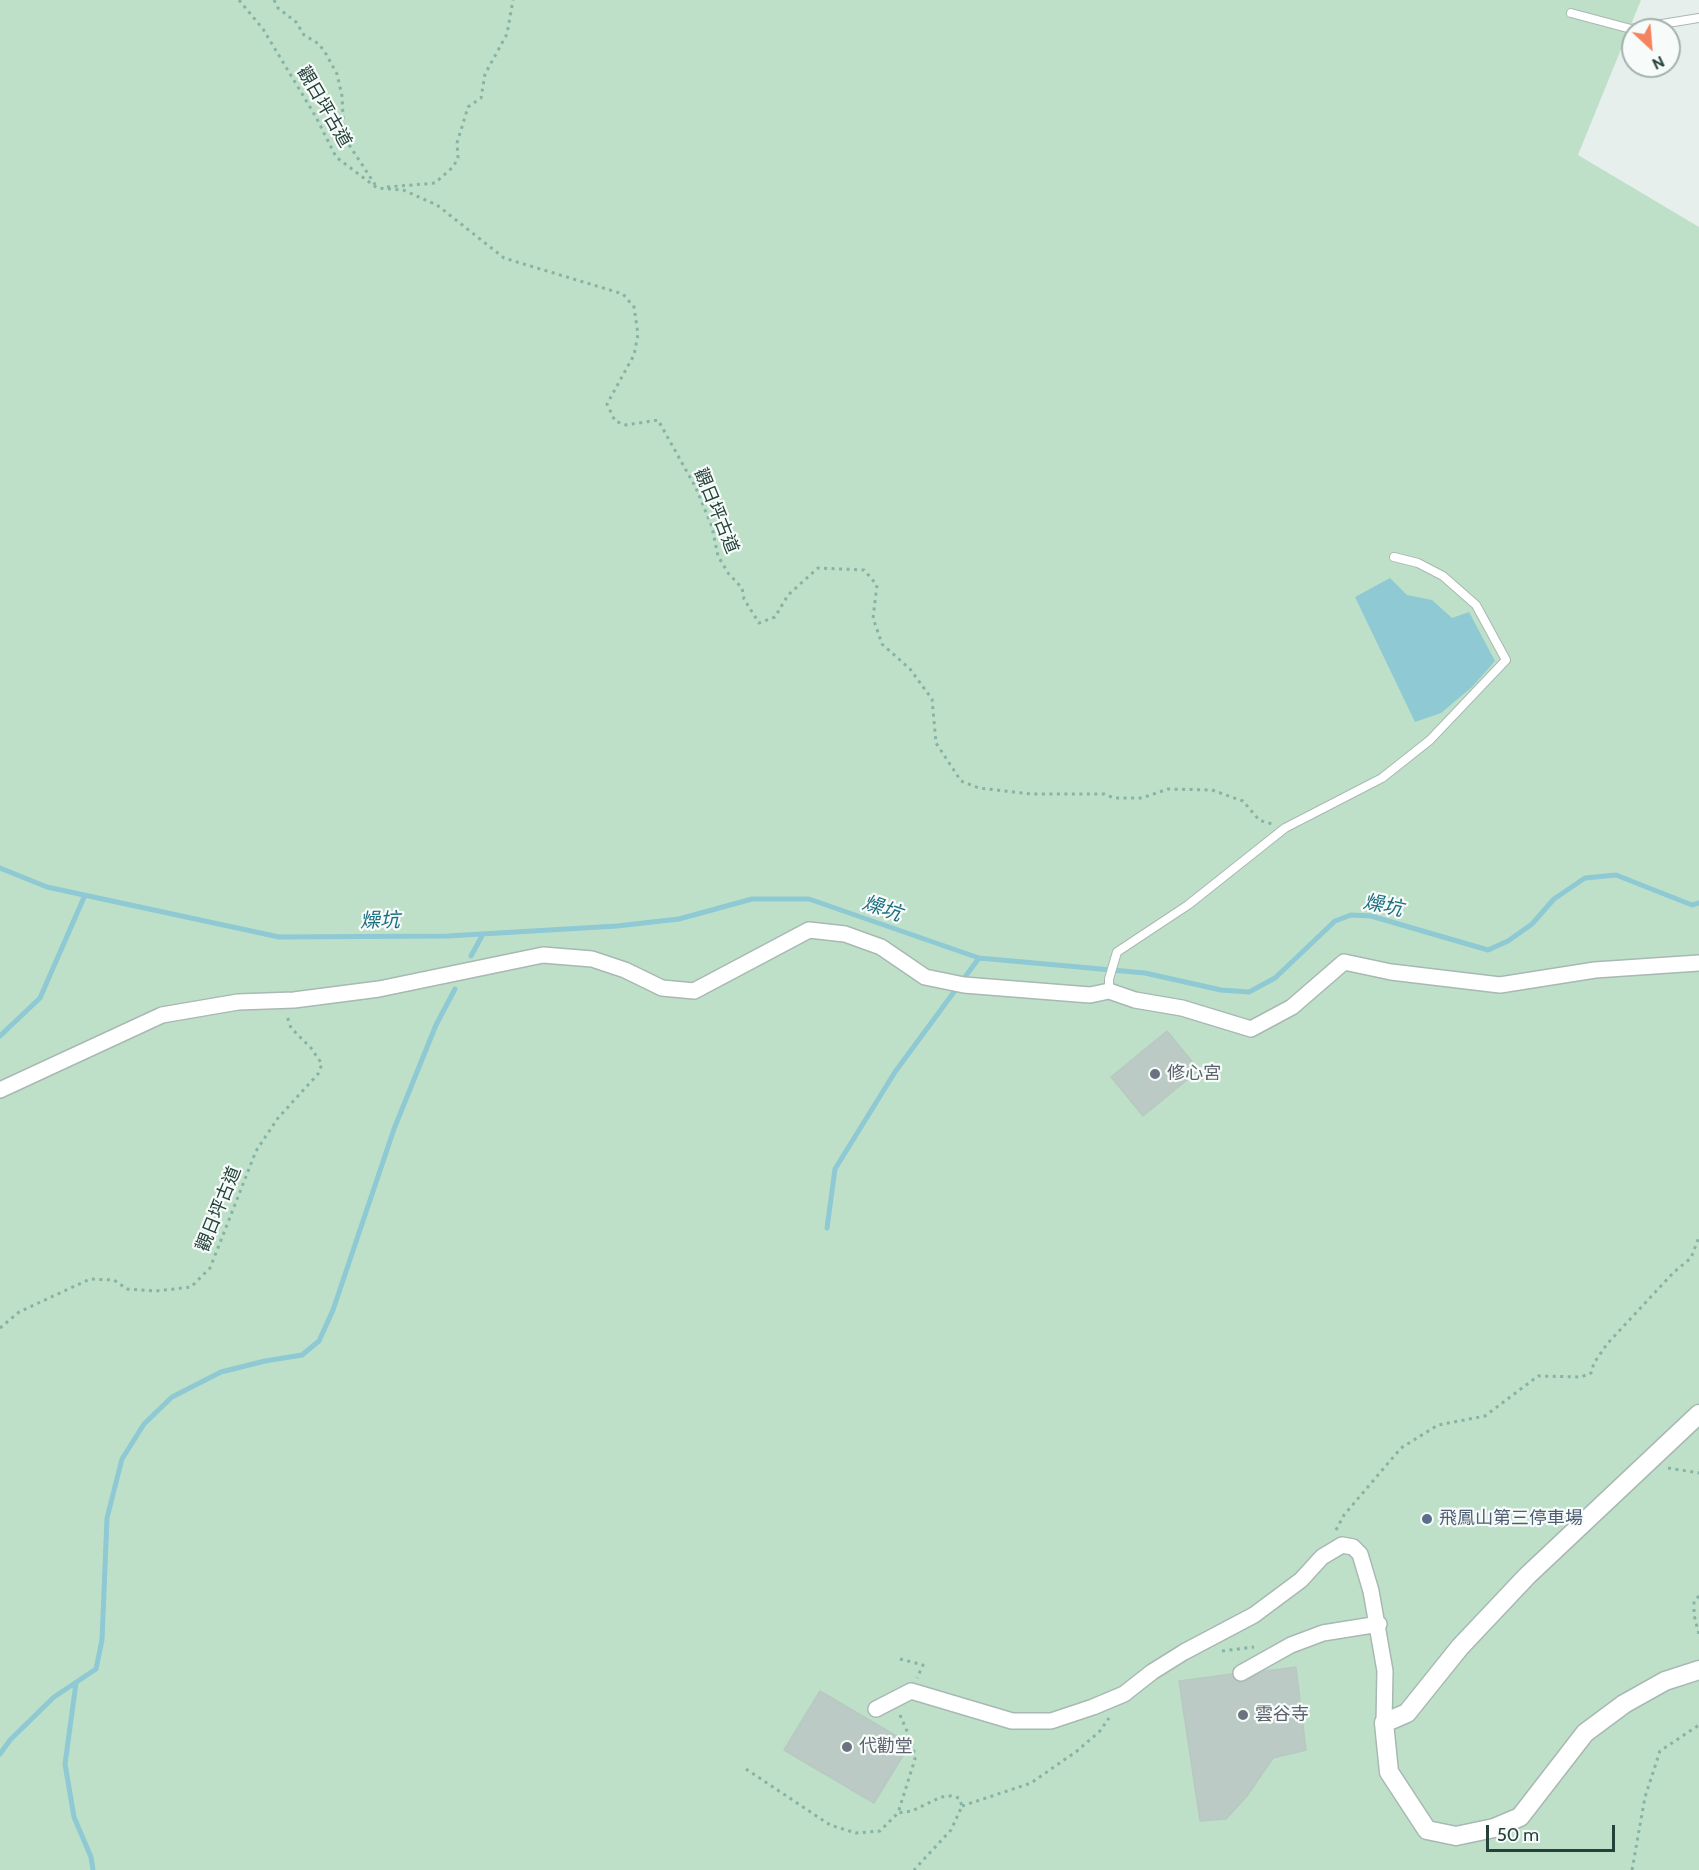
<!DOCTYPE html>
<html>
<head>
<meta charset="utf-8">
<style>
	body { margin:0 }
	#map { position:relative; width:1699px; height:1870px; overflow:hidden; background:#e6efeb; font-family:Cabin,sans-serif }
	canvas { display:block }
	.north { position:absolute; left:1621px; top:18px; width:60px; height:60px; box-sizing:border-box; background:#f7fbf9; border:2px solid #a3b1ad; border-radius:50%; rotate:154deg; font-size:16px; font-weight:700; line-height:24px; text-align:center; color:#24423a }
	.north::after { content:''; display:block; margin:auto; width:21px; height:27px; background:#f4845f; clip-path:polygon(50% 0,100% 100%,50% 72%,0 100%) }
	.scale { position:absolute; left:1486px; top:1825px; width:129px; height:27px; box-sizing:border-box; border:3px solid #24423a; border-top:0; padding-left:8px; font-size:18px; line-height:21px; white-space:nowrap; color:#24423a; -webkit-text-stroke:4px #f7fbf9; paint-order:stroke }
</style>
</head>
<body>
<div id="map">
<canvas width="1699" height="1870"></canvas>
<div class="north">N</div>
<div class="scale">50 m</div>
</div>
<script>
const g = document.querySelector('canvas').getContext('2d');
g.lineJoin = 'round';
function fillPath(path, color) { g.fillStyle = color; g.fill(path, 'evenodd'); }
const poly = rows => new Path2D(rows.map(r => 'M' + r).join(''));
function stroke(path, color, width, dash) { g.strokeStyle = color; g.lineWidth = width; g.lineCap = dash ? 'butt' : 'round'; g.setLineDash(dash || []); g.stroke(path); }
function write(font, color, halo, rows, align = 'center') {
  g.font = font + ' Cabin,"Noto Sans TC",sans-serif'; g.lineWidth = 4.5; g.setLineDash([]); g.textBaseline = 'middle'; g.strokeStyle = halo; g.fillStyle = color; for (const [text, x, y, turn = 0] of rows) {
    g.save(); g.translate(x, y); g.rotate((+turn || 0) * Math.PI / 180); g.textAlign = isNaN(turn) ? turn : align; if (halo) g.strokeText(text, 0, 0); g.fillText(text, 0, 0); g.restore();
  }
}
fillPath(poly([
	[0,0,1641,0,1578,155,1699,227,1699,1870,0,1870]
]), '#bfe0c8');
fillPath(poly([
	[1390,578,1407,595,1432,600,1452,618,1469,612,1495,661,1472,687,1441,713,1415,722,1355,597]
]), '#8ec9d4');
stroke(poly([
	[0,868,47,887,279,937,448,936,617,926,679,919,752,899,809,899,979,958,1145,973,1221,990,1249,992,1275,978,1335,921,1351,915,1371,916,1488,950,1508,941,1532,924,1554,899,1585,878,1616,875,1692,905,1699,903],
	[471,956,483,934],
	[0,1036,40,998,85,895],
	[827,1228,835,1169,895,1072,979,958],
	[76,1683,65,1764,74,1817,91,1857,93,1870],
	[0,1754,10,1740,54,1697,96,1669,102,1640,107,1518,122,1459,144,1424,172,1397,221,1372,265,1361,302,1355,319,1341,333,1310,394,1129,436,1025,455,989]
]), '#8ec9d4', 5);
const building = poly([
	[1167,1031,1199,1070,1143,1116,1111,1077,1167,1031],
	[1296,1667,1306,1750,1273,1758,1247,1796,1226,1819,1200,1821,1179,1681,1232,1674,1236,1681,1241,1683,1265,1671,1296,1667],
	[820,1691,910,1744,874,1803,784,1750,820,1691]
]);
fillPath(building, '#bbcac4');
stroke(building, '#b8c9c2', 1.5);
const service = poly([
	[1571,13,1631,29,1699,18],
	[1109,991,1109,979,1117,952,1188,905,1285,828,1382,778,1430,740,1506,660,1476,605,1443,576,1418,563,1394,557]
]);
const minor = poly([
	[0,1090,162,1015,238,1002,294,1000,379,989,543,955,592,959,625,970,662,988,694,991,809,930,845,934,881,947,925,977,964,985,1090,995,1109,991,1135,1000,1182,1008,1251,1029,1292,1007,1344,962,1391,972,1500,985,1595,970,1699,963],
	[1241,1673,1291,1645,1323,1633,1379,1624],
	[876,1709,911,1691,1012,1721,1051,1721,1093,1707,1124,1694,1152,1672,1184,1652,1254,1615,1301,1580,1322,1557,1342,1545,1353,1547,1360,1554,1371,1591,1385,1671,1384,1723]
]);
const tertiary = poly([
	[1699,1414,1527,1576,1460,1647,1407,1713,1384,1723,1389,1772,1427,1830,1456,1836,1494,1828,1520,1817,1585,1733,1624,1704,1665,1681,1699,1670]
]);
stroke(service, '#a8b8b2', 10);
stroke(minor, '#a8b8b2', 18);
stroke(tertiary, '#a8b8b2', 21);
stroke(poly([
	[239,0,263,29,316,117,336,157,377,188,403,190,437,205,504,258,623,294,634,307,638,334,634,355,607,404,615,421,626,425,658,420,696,488,712,527,718,556,728,573,742,588,744,599,759,623,775,617,788,595,818,568,864,570,877,585,873,618,882,644,910,669,932,699,936,743,961,781,979,788,1031,794,1104,794,1114,798,1142,798,1168,789,1212,790,1243,801,1259,820,1272,824],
	[274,0,278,8,296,22,304,35,319,44,326,54,337,74,342,96,344,137,376,186],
	[387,187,435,183,453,167,458,158,457,143,468,107,481,98,485,74,507,34,513,0],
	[0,1328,19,1312,90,1279,114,1280,127,1289,156,1291,191,1287,210,1268,256,1151,278,1118,318,1074,322,1064,311,1048,291,1028,287,1016],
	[1668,1468,1699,1473],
	[1336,1530,1344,1515,1401,1448,1438,1425,1485,1416,1538,1376,1581,1377,1591,1373,1594,1363,1607,1344,1674,1272,1691,1258,1699,1237],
	[1699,1596,1694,1601,1694,1615,1699,1634],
	[1222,1651,1254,1647],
	[900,1659,923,1665,917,1678],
	[900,1715,913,1745,915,1759,898,1813,912,1811,941,1797,951,1796,959,1798,962,1806,951,1830,914,1870],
	[746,1769,830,1825,856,1833,880,1831,898,1813],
	[962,1806,1031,1783,1077,1751,1100,1731,1109,1718],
	[1632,1870,1645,1797,1660,1751,1699,1725]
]), '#86b3a5', 3, [3, 4.5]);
stroke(service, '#fff', 8);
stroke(minor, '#fff', 15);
stroke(tertiary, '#fff', 18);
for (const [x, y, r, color] of [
	[1155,1074,6,"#6b7280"],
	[1427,1519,6,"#5c6f8a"],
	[1243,1715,6,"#6b7280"],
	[847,1747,6,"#6b7280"]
]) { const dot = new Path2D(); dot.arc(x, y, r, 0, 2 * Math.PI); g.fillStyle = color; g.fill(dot); stroke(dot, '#f7fbf9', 2); }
write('18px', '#24423a', '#f7fbf9', [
	["觀日坪古道",324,107,60],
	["觀日坪古道",716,511,68],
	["觀日坪古道",219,1209,-68]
]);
write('18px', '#5b616d', '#f7fbf9', [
	["修心宮",1167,1074],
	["雲谷寺",1255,1715],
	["代勸堂",859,1747]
], 'left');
write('18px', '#4e5e75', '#f7fbf9', [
	["飛鳳山第三停車場",1439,1519]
], 'left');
write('italic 20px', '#1c6f80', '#f7fbf9', [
	["燥坑",1383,906,12],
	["燥坑",882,909,19],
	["燥坑",380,921,-1]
]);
</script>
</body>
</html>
